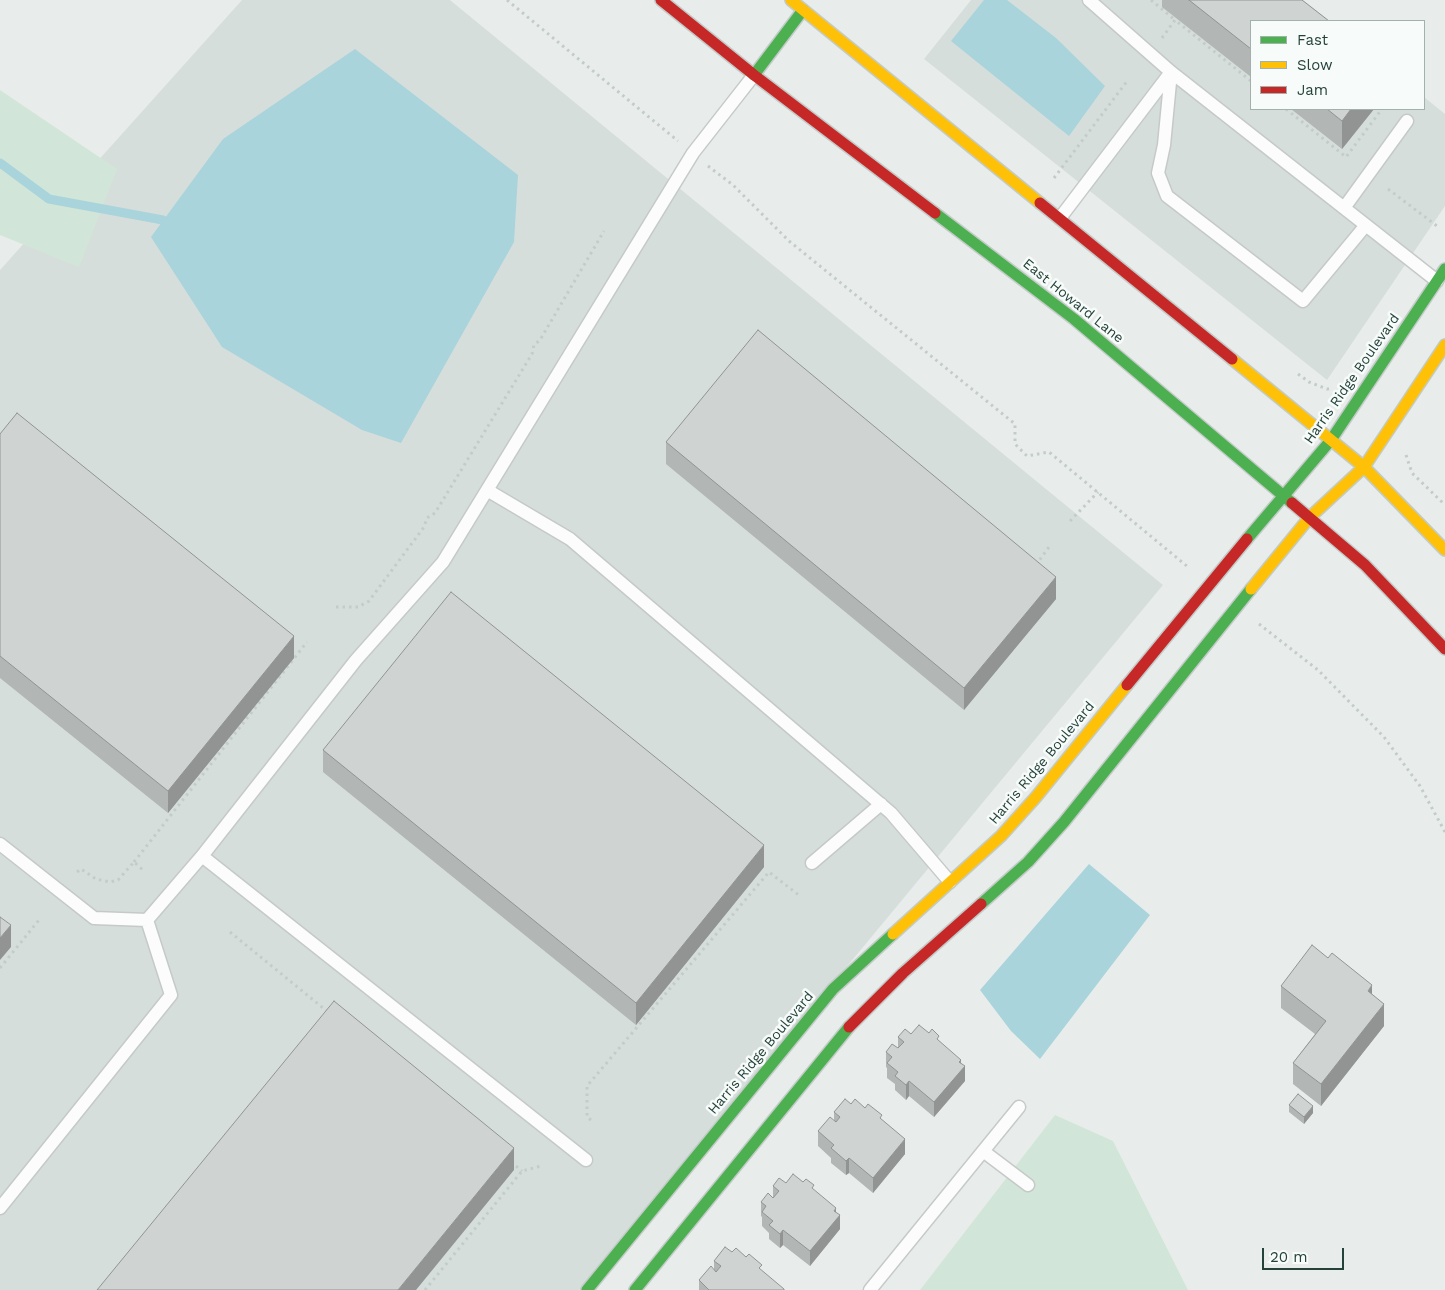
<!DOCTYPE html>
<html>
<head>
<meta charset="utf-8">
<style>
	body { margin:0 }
	#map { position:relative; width:1445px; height:1290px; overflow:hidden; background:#e8edeb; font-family:"Work Sans",sans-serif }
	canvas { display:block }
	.legend { position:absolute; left:1250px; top:20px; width:175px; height:90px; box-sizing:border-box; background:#f7fbf9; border:1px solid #a3b1ad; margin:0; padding:6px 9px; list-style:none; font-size:15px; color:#24423a }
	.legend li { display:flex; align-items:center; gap:10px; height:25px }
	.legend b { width:25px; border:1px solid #a3b1ad }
	.scale { position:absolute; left:1262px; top:1248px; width:82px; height:22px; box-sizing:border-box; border:2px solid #24423a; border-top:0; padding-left:6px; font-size:15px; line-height:18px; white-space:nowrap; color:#24423a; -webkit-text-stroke:4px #f7fbf9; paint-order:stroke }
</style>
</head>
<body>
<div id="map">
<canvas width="1445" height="1290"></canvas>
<ul class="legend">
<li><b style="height:6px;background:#4caf50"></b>Fast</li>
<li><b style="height:6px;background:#ffc107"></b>Slow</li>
<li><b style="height:6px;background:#c62828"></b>Jam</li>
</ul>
<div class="scale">20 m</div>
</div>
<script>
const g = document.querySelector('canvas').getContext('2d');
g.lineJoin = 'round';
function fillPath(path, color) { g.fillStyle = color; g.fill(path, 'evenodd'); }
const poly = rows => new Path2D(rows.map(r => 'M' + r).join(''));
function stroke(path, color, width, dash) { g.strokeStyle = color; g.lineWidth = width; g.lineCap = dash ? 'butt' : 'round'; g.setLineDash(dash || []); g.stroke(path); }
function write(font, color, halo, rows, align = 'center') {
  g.font = font + ' "Work Sans",sans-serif'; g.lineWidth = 5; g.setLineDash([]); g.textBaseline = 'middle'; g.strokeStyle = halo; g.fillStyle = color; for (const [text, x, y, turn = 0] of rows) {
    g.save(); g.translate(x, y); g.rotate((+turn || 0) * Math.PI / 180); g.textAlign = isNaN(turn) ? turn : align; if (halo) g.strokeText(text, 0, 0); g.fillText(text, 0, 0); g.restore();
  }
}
fillPath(poly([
	[242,0,450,0,1163,585,579,1290,0,1290,0,270],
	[971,0,1303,0,1330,21,1251,21,1251,109,1424,109,1424,97,1445,114,1445,206,1327,380,924,59]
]), '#d6dedb');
fillPath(poly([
	[0,90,117,169,79,267,0,235],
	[1055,1115,1113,1141,1188,1290,920,1290]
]), '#d1e6d8');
fillPath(poly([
	[984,0,1007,0,1056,38,1105,86,1069,136,951,41],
	[355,49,518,175,514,242,401,443,362,430,222,347,151,237,223,139],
	[1089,864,1150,915,1040,1059,1011,1031,980,990]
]), '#a9d4db');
stroke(poly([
	[0,163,49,199,163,220]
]), '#a9d4db', 9);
const lane = poly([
	[1089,0,1171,72,1437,281],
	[1171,72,1164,145,1158,173,1167,196,1303,301,1366,225],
	[1344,208,1407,121],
	[1060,218,1171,72],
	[487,490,570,539,891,813,950,882],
	[0,844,94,918,147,920,202,856,586,1160],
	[202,856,356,660,443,562,693,153,754,75],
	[812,863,881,804],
	[983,1151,1028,1185],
	[0,1208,171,995,147,920],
	[870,1290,1019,1107]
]);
const fast = poly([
	[754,75,803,10],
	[935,213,1074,319,1292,503],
	[1247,539,1331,440,1445,269],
	[981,904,1028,862,1064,822,1251,589],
	[587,1290,833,989,893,934],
	[635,1290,849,1027]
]);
const slow = poly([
	[791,0,1040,203],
	[1232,359,1364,467,1445,550],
	[1251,589,1309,518,1364,467,1445,345],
	[893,934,1001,836,1036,797,1127,685]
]);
const jam = poly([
	[661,0,754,75,935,213],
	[1040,203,1232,359],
	[1292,503,1365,565,1445,649],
	[1127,685,1247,539],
	[849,1027,903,973,981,904]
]);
stroke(lane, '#c5cac8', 15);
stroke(fast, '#c3cbc8', 14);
stroke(slow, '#c3cbc8', 14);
stroke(jam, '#c3cbc8', 14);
stroke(poly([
	[507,0,678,141],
	[1151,0,1175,20],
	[1162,38,1175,20,1251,81],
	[1286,109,1346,157,1382,109],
	[708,166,733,185,789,241,1015,424,1015,444,1027,456,1049,452,1188,567],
	[1054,178,1128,80],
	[1388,189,1437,226],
	[1298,374,1309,382,1327,389,1333,388],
	[1406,455,1412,473,1445,505],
	[1070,521,1098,492],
	[1036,565,1049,547],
	[336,607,358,607,369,601,424,527,427,518,435,513,532,354,534,345,540,340,604,231],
	[1259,624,1318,670,1384,737,1420,786,1445,832],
	[134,862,307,642],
	[77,872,81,869,96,879,110,882,118,880,134,862,144,871],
	[230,932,328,1012],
	[0,968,39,920],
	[591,1120,587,1117,587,1086,769,872,800,896],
	[511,1162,522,1171],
	[425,1290,522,1171,541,1166]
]), '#c3ccca', 3, [2.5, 4]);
stroke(lane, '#fcfcfc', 12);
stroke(fast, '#4caf50', 11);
stroke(slow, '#ffc107', 11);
stroke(jam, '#c62828', 11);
fillPath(poly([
	[1162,0,1302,0,1251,21,1251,77,1162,7],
	[1291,109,1374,109,1342,149],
	[0,434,294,658,168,813,0,678],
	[666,442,1056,599,964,710,666,464],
	[323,750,764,867,636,1025,323,772],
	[1281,986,1372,995,1384,1026,1321,1106,1293,1084,1293,1063,1315,1034,1281,1008],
	[911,1034,939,1041,961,1064,965,1081,934,1117,909,1096,906,1100,895,1090,895,1084,887,1078,887,1068,886,1067,886,1052,898,1048,898,1037],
	[851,1104,865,1108,882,1120,905,1154,873,1193,849,1173,846,1175,831,1163,831,1158,818,1146,818,1131,834,1121,834,1112],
	[1289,1105,1313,1113,1304,1124,1289,1112],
	[786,1183,814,1191,836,1212,840,1229,810,1266,783,1245,780,1248,769,1239,769,1233,762,1226,762,1217,761,1216,761,1202,773,1197,773,1186],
	[732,1252,762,1271,784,1290,699,1290,699,1280,714,1270,714,1261]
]), '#b2b6b5');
fillPath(poly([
	[1351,109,1374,109,1342,149,1342,121],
	[1056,577,1056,599,964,710,964,688],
	[294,636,294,658,168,813,168,791],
	[764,845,764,867,636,1025,636,1003],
	[11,925,11,947,0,960,0,938],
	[1372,985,1372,1007,1368,991],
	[1384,1004,1384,1026,1321,1106,1321,1084],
	[961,1060,961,1070,965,1066,965,1081,934,1117,934,1102],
	[909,1081,909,1096,906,1100,906,1085],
	[1313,1106,1313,1113,1304,1124,1304,1117],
	[905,1139,905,1154,873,1193,873,1178],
	[514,1148,514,1170,416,1290,398,1290],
	[849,1158,849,1173,846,1175,846,1161],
	[836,1208,836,1219,840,1215,840,1229,810,1266,810,1251],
	[783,1230,783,1245,780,1248,780,1234]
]), '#919493');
const building = poly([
	[1189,0,1302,0,1329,21,1251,21,1251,49,1189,0],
	[1327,109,1351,109,1342,121,1327,109],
	[758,330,1056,577,964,688,666,442,758,330],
	[17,413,294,636,168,791,0,656,0,434,17,413],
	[451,592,764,845,636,1003,323,750,451,592],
	[0,917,11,925,0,938,0,917],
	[1312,945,1328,958,1332,953,1372,985,1368,991,1384,1004,1321,1084,1293,1063,1326,1021,1281,986,1312,945],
	[334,1001,514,1148,398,1290,97,1290,334,1001],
	[919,1025,929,1033,932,1029,939,1036,937,1039,961,1060,959,1062,965,1066,934,1102,909,1081,906,1085,895,1076,898,1072,887,1063,892,1057,886,1052,892,1044,898,1048,904,1042,898,1037,905,1029,911,1034,919,1025],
	[1298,1094,1313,1106,1304,1117,1289,1105,1298,1094],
	[845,1099,851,1104,855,1099,865,1108,868,1104,882,1115,880,1118,905,1139,873,1178,849,1158,846,1161,831,1148,834,1145,818,1131,830,1117,836,1122,840,1117,834,1112,845,1099],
	[793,1174,803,1182,806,1179,814,1185,812,1188,836,1208,834,1211,840,1215,810,1251,783,1230,780,1234,769,1225,773,1221,762,1212,766,1206,761,1202,768,1193,773,1198,779,1191,773,1186,779,1178,786,1183,793,1174],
	[725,1247,732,1252,736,1248,746,1257,749,1254,762,1265,759,1268,784,1289,784,1290,709,1290,699,1280,711,1266,716,1272,721,1266,714,1261,725,1247]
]);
fillPath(building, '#cfd4d2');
stroke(building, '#919493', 1);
write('14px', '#24423a', '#f7fbf9', [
	["East Howard Lane",1073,301,39],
	["Harris Ridge Boulevard",1352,379,-55],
	["Harris Ridge Boulevard",1042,763,-50],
	["Harris Ridge Boulevard",761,1053,-50]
]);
</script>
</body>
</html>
